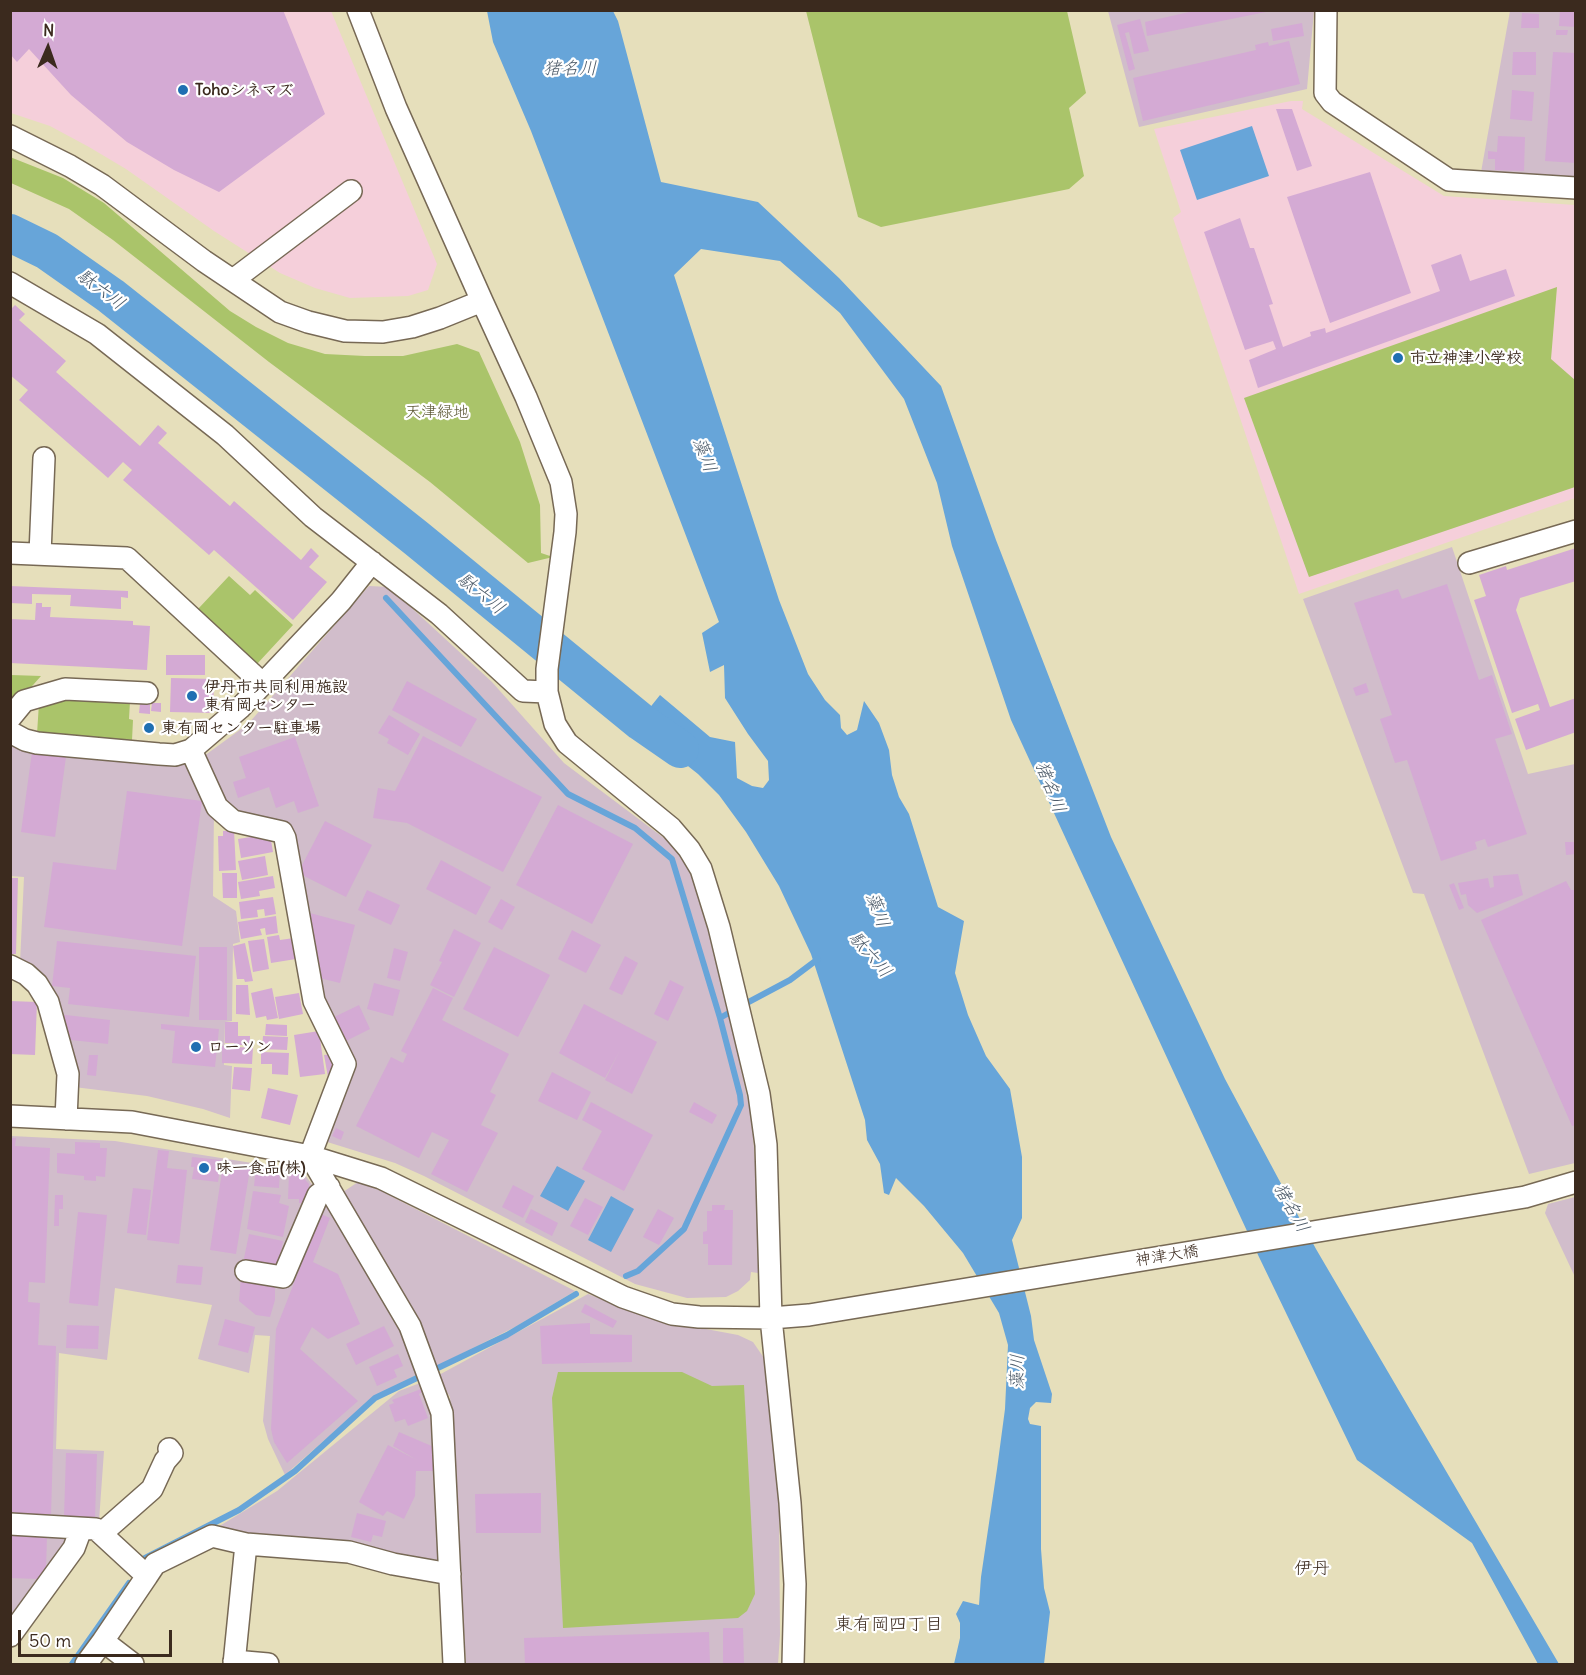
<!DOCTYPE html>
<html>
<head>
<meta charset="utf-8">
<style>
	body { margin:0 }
	#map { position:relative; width:1586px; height:1675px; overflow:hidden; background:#e6dfbb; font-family:Delius,sans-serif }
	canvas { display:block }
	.frame { position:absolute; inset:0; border:12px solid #3b2a1e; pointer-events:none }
	.north { position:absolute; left:18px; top:18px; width:60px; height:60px; -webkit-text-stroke:4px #fff; paint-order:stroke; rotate:2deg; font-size:16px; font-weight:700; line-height:24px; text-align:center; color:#3b2a1e }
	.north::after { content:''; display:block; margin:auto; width:21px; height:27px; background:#3b2a1e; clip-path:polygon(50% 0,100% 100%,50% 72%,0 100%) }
	.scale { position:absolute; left:18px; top:1630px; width:154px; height:27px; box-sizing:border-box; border:3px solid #3b2a1e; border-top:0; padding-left:8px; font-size:18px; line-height:21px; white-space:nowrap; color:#3b2a1e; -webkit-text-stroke:4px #fff; paint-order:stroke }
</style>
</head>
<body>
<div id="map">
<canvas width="1586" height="1675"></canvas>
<div class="frame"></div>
<div class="north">N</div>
<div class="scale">50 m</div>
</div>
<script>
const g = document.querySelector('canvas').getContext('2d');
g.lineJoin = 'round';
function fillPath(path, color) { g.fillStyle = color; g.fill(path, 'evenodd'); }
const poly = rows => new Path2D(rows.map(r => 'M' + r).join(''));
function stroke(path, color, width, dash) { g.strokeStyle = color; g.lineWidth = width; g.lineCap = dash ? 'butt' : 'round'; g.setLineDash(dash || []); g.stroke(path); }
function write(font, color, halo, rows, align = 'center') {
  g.font = font + ' Delius,"Klee One",sans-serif'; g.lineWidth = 4.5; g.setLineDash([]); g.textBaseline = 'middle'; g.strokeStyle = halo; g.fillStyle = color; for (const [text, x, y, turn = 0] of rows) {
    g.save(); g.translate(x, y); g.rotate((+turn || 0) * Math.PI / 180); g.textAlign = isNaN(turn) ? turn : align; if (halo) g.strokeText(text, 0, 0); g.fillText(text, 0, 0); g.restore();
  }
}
fillPath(poly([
	[10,11,331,11,437,264,428,290,408,296,350,298,315,288,280,273,214,231,126,169,89,147,50,126,11,113],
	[1291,101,1303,101,1302,109,1444,196,1575,205,1575,498,1299,594,1173,218,1181,212,1154,129]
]), '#f5cfda');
fillPath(poly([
	[1108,11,1314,11,1307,89,1139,127],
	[1510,11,1575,11,1575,179,1481,172],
	[1452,547,1528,774,1575,764,1575,1163,1529,1174,1424,894,1413,893,1303,599],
	[369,586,389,587,492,682,564,763,672,844,691,870,718,962,752,1120,757,1191,758,1273,751,1272,750,1280,738,1291,726,1297,687,1298,635,1284,424,1176,395,1163,324,1141,353,1061,322,1007,294,831,239,817,225,803,204,756,248,724],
	[10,737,126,758,190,765,214,811,213,896,236,911,240,942,233,944,232,1021,225,1022,224,1065,232,1066,230,1118,203,1109,147,1096,74,1087,20,963,24,877,11,876],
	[11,1136,115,1141,302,1171,326,1203,406,1338,420,1373,373,1397,285,1475,268,1439,263,1421,270,1336,255,1335,249,1373,198,1359,212,1305,115,1288,107,1360,59,1353,56,1449,104,1451,99,1521,11,1518],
	[358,1182,379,1190,575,1291,515,1327,433,1368,343,1192],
	[1575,1197,1576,1197,1575,1277,1545,1213,1548,1204],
	[588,1294,658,1320,738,1335,753,1342,764,1358,769,1385,779,1500,780,1635,778,1664,466,1664,450,1397,437,1376],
	[420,1383,424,1388,432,1418,440,1560,434,1568,256,1542,213,1530,277,1491,399,1391],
	[11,1529,63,1534,69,1545,11,1628]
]), '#d1bdcb');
fillPath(poly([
	[806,11,1067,11,1086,93,1069,108,1084,176,1069,189,881,227,858,217],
	[10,157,63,178,104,203,230,311,256,327,288,343,325,354,365,356,403,356,457,344,479,352,520,442,540,505,541,553,553,557,528,563,430,482,269,362,113,240,69,209,11,183],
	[1557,287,1551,359,1575,380,1575,487,1309,577,1244,398],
	[229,576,250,595,255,590,293,625,257,664,198,609],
	[11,675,41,676,11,710],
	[61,699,130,701,129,719,133,720,132,740,37,734,39,703],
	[558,1372,682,1372,712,1386,744,1385,755,1594,747,1611,738,1618,563,1628,552,1398]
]), '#aac46a');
fillPath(poly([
	[487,11,613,11,618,21,661,182,758,202,839,278,941,386,996,540,1111,837,1225,1079,1316,1249,1559,1664,1538,1664,1472,1543,1357,1460,1259,1257,1011,720,952,546,937,483,904,399,840,313,780,261,701,249,674,275,779,600,808,674,825,700,840,715,841,728,847,735,857,730,864,701,879,723,889,750,892,775,899,797,909,814,938,907,964,921,955,973,968,1015,986,1056,1010,1089,1022,1157,1022,1218,1012,1240,1031,1316,1034,1340,1052,1394,1051,1403,1036,1402,1030,1408,1028,1419,1030,1424,1041,1426,1041,1549,1044,1588,1050,1612,1044,1664,954,1664,960,1638,960,1623,956,1614,963,1601,979,1605,981,1577,997,1469,1005,1409,1008,1345,999,1313,963,1253,924,1206,896,1178,889,1195,884,1193,880,1164,867,1140,865,1120,811,954,779,886,746,832,719,795,698,774,636,725,660,695,710,737,735,742,737,778,752,786,763,788,769,780,768,761,748,734,725,698,724,665,710,672,702,633,719,622,531,131,493,42],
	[1252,126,1269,176,1197,200,1180,150],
	[557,1166,585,1181,568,1211,540,1196],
	[611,1196,634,1209,611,1252,588,1240]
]), '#67a5d9');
stroke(poly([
	[386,598,568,794,635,828,672,859,720,1018],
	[743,1005,790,980,818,959],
	[626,1276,638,1271,684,1229,741,1105,740,1095,720,1018,734,1010],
	[145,1558,239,1510,295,1471,375,1398,507,1335,576,1294],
	[72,1664,129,1583]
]), '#67a5d9', 6);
stroke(poly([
	[10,233,47,251,111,296,416,538,641,722,680,749]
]), '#67a5d9', 38);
fillPath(poly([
	[10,10,283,10,325,114,219,192,174,170,127,142,71,95,29,49,17,62,10,54],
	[1198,10,1266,10,1266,12,1147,36,1145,22],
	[1560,10,1576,10,1576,27,1559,26],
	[1522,13,1539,14,1539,28,1521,28],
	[1140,19,1149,51,1134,54,1129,32,1125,33,1135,69,1129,71,1117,25],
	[1302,23,1304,36,1273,41,1271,29],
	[1556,30,1568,30,1567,35,1556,35],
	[1289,41,1300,84,1143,121,1133,78,1256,50,1255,45,1268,42,1269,46],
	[1513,52,1536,52,1536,75,1512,75],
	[1553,52,1576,53,1576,163,1545,161],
	[1512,90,1534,92,1532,121,1510,119],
	[1276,109,1292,109,1312,166,1297,171],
	[1498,136,1525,137,1524,171,1495,170,1495,159,1488,159,1488,151,1497,152],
	[1370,172,1411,293,1330,323,1287,197],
	[1240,218,1250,248,1254,248,1273,304,1269,305,1283,347,1311,336,1310,332,1325,328,1326,333,1440,291,1431,265,1461,254,1470,281,1506,269,1515,296,1258,388,1249,360,1276,349,1273,341,1245,350,1204,232],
	[15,305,25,314,19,320,66,361,56,372,140,446,158,425,167,433,158,443,230,506,234,501,301,560,311,548,319,556,309,567,327,582,293,620,214,550,209,555,123,480,132,470,123,462,108,478,19,400,28,390,10,375,10,310],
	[1576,548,1576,581,1520,598,1516,610,1550,707,1576,698,1576,732,1526,750,1515,719,1540,710,1538,704,1512,713,1474,600,1486,596,1479,575,1506,566,1507,570],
	[1447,584,1479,680,1492,675,1512,734,1495,739,1527,834,1488,847,1485,839,1475,842,1477,849,1441,861,1407,760,1395,763,1380,719,1392,715,1354,603,1398,589,1402,599],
	[10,586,128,591,128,598,121,597,121,609,70,606,71,595,32,594,32,604,10,603],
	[36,603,42,603,42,607,51,607,50,617,133,621,133,625,150,626,147,670,10,663,10,619,35,620],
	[166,655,205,655,205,675,166,675],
	[171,678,214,679,213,713,170,712],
	[407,681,477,719,461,747,392,710],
	[1366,683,1369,692,1356,696,1353,688],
	[140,703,150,703,150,714,139,713],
	[152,703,161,703,161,712,151,711],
	[389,715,420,734,408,755,387,743,389,739,378,733],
	[423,736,542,797,503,872,407,823,373,818,378,788,395,791],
	[295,737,319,806,298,813,294,801,276,808,269,787,238,798,233,782,246,778,239,757],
	[32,752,66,757,55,837,21,832],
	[127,791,202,801,182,946,44,927,53,862,116,870],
	[558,805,633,844,592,924,516,885],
	[325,821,372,845,346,897,298,873],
	[234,830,236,870,219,871,218,836,223,836,223,831],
	[270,834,273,852,241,858,238,839],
	[1565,842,1576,842,1576,854,1566,855],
	[265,856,268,875,242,880,238,861],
	[441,860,491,887,476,915,426,889],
	[222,873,237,873,237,898,223,898],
	[1518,874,1523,895,1477,913,1468,905,1466,894,1461,895,1458,883,1488,878,1490,888,1494,887,1493,876],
	[273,876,275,888,259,891,260,896,241,899,238,882],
	[10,878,18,878,16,954,10,954],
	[1566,881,1571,890,1576,890,1576,1125,1572,1126,1481,920],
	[1454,883,1464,908,1459,910,1449,885],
	[367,890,400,905,391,925,358,910],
	[273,897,276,914,265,916,264,909,257,910,258,917,241,919,239,902],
	[501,899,515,907,502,930,488,922],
	[306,912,355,925,340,983,315,977],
	[276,916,278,933,266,935,265,928,260,929,262,935,241,939,238,922],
	[454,929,481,943,454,997,430,985,442,962,439,961],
	[572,930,601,945,586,973,558,959],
	[279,935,280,940,294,938,296,959,271,963,267,937],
	[264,939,269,969,253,972,248,941],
	[57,941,196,956,189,1017,68,1004,70,988,52,986],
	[245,943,253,981,245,982,244,979,237,979,233,946],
	[199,947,227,947,227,1020,199,1020],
	[494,947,550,975,518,1037,463,1009],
	[394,948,408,952,400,981,387,978],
	[625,956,638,963,622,995,609,989],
	[670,980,684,987,668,1021,654,1014],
	[374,983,400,990,393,1016,367,1009],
	[236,985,248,985,250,1015,236,1014],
	[272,988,278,1018,267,1020,266,1016,256,1018,251,993],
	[433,988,453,998,442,1020,509,1054,490,1092,496,1095,481,1125,498,1133,467,1192,431,1174,449,1140,432,1132,419,1158,356,1126,391,1057,403,1063,407,1054,401,1051],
	[299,993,303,1014,279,1019,275,997],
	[10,1001,37,1002,35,1055,10,1054],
	[584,1004,657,1042,632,1094,605,1080,620,1050,605,1078,559,1053],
	[359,1005,370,1029,342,1043,330,1019],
	[57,1014,110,1020,108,1044,62,1039],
	[225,1022,238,1022,238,1036,250,1036,250,1045,234,1045,234,1043,225,1043],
	[161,1024,219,1029,215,1067,172,1063,175,1031,161,1029],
	[266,1024,287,1025,287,1036,265,1035],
	[319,1031,325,1074,300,1077,294,1035],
	[263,1036,288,1037,287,1050,262,1049],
	[222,1046,253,1048,252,1064,222,1063],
	[261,1052,289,1053,288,1075,272,1074,272,1064,261,1064],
	[334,1054,337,1075,328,1077,324,1055],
	[89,1055,98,1055,96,1076,87,1075],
	[234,1067,252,1068,250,1091,232,1089],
	[552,1072,591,1092,577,1120,538,1101],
	[268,1088,298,1095,290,1125,261,1118],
	[591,1102,653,1135,624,1191,582,1169,602,1131,582,1120],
	[694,1102,717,1115,712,1124,689,1112],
	[336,1128,344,1132,341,1140,332,1136],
	[10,1138,16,1138,15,1146,50,1148,45,1283,29,1282,28,1302,40,1303,38,1345,56,1346,51,1514,10,1514],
	[75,1142,100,1143,100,1148,107,1148,105,1177,96,1176,96,1181,84,1180,84,1176,57,1173,57,1153,75,1154],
	[158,1150,169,1151,167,1168,187,1170,179,1244,147,1240],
	[192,1157,221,1160,218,1182,192,1179,194,1167,191,1167],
	[223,1165,250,1169,236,1254,210,1250],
	[256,1167,280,1169,279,1188,254,1186],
	[289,1173,299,1173,309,1184,309,1203,299,1203,299,1199,288,1199],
	[513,1185,534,1196,523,1218,502,1207],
	[133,1188,151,1190,146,1235,127,1233],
	[253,1191,281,1195,279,1203,289,1206,283,1237,247,1229],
	[55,1195,63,1195,63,1209,59,1209,59,1226,54,1226],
	[585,1198,603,1207,588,1235,570,1226],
	[712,1205,725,1205,724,1210,733,1210,732,1265,708,1265,708,1244,703,1244,703,1232,707,1231,707,1211,712,1211],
	[531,1209,558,1223,552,1236,525,1222],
	[658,1209,674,1218,659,1245,643,1237],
	[78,1212,107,1215,98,1306,69,1303],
	[321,1214,330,1218,313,1262,338,1274,360,1324,328,1339,312,1327,300,1349,358,1401,287,1463,274,1442,271,1429,276,1329],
	[249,1234,283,1241,277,1271,243,1263],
	[178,1265,203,1267,201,1285,176,1283],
	[241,1277,275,1283,275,1300,270,1317,256,1315,239,1301],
	[585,1304,617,1321,613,1328,581,1312],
	[225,1319,255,1327,248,1353,218,1345],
	[590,1323,590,1334,632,1335,632,1362,542,1364,540,1326],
	[67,1325,99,1326,98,1349,66,1348],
	[384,1326,394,1346,356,1365,346,1344],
	[398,1354,403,1366,394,1370,397,1377,377,1386,369,1367],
	[421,1389,422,1392,419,1394,428,1418,408,1426,405,1419,395,1422,389,1405,394,1403,392,1400],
	[399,1432,434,1447,436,1471,416,1471,415,1496,404,1519,387,1511,383,1516,359,1502,388,1445,417,1460,393,1446],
	[66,1453,97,1454,95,1518,64,1517],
	[541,1493,541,1533,476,1533,475,1494],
	[357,1513,386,1521,382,1537,373,1535,371,1542,351,1537],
	[10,1534,47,1535,46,1571,39,1579,10,1578],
	[723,1628,743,1628,744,1664,723,1664],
	[709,1632,710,1664,525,1664,524,1638]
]), '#d4aad4');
const minor = poly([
	[358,10,396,108,482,301,526,397,561,482,566,514,565,532,547,669,547,692,555,724,567,743,671,828,689,849,701,869,719,927,759,1094,766,1145,771,1318,790,1503,795,1584,793,1664],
	[1326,10,1325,93,1332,102,1449,180,1576,188],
	[10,136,70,166,102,185,204,261,280,312,308,322,345,331,383,332,412,327,440,318,482,301],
	[233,280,351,191],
	[10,283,97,334,225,435,313,517,439,614,523,691,547,692],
	[10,553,127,558,263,684],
	[40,554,44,458],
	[1469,563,1576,531],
	[10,718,24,701,65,689,147,693],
	[10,732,25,740,37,743,159,754,175,755,191,750,240,708,341,601,372,562],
	[191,750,217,807,233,821,282,832,285,838,314,1001,345,1064,310,1156,410,1326,442,1413,454,1664],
	[10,966,26,974,37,984,48,1002,68,1074,66,1119],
	[10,1116,132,1122,310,1156,381,1178,623,1297,672,1314,699,1317,771,1318,809,1315,1525,1197,1576,1182],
	[246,1271,283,1277,318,1195,329,1187],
	[10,1524,96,1529,147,1576,155,1564,212,1536,246,1544,349,1552,393,1564,450,1574],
	[102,1533,152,1489,165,1461,172,1453,169,1449],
	[10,1636,74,1548,81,1529],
	[234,1661,268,1664],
	[86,1664,103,1641],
	[133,1664,103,1641,147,1576],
	[234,1664,246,1544]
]);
stroke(minor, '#776955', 24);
stroke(minor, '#fff', 21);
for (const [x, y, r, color] of [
	[183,90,6,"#1f6fb2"],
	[1398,358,6,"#1f6fb2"],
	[192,696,6,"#1f6fb2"],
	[149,728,6,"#1f6fb2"],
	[196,1047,6,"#1f6fb2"],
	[204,1168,6,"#1f6fb2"]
]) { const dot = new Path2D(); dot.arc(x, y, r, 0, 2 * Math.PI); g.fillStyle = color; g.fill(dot); stroke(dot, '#fff', 2); }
write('bold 16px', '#3b2a1e', '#fff', [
	["Tohoシネマズ",195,90],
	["市立神津小学校",1410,358],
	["伊丹市共同利用施設",204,687],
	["東有岡センター",204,705],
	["東有岡センター駐車場",161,728],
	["ローソン",208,1047],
	["味一食品(株)",216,1168]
], 'left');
write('16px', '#5c5835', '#fff', [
	["天津緑地",437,412]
]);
write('16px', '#3b2a1e', '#fff', [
	["神津大橋",1167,1256,-9]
]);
write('italic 18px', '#4d5b69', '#fff', [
	["猪名川",570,69],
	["駄六川",101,290,37],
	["藻川",704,455,69],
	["駄六川",481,594,39],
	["猪名川",1050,787,69],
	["藻川",877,910,69],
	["駄六川",870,955,49],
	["猪名川",1291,1208,61],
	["藻川",1018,1372,-89]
]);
write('18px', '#3b2a1e', '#fff', [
	["伊丹",1312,1569],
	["東有岡四丁目",889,1625]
]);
</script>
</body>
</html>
